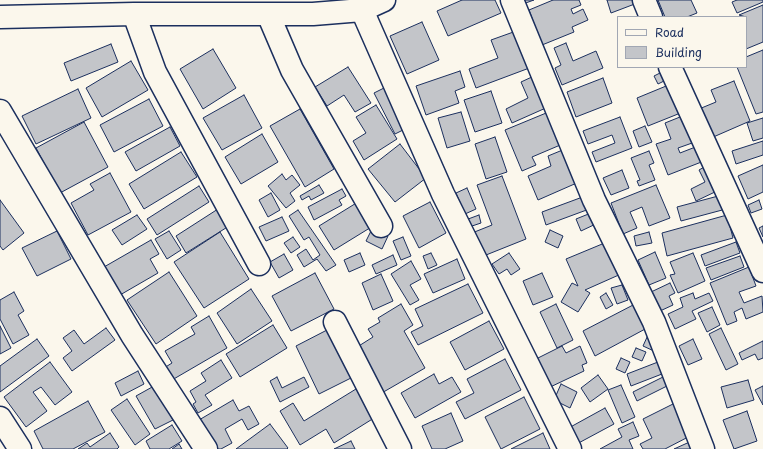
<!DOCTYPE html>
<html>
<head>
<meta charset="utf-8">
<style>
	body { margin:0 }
	#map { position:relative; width:763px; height:449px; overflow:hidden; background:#fbf7ec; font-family:"Playpen Sans",sans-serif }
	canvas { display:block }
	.legend { position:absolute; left:617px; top:16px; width:130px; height:52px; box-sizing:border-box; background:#fbf7ec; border:1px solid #a1a7b3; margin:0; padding:5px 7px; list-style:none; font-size:12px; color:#1b2f5e }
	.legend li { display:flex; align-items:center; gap:8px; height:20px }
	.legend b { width:20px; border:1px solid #a1a7b3 }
</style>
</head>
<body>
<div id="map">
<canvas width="763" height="449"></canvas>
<ul class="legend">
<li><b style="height:5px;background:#fbf7ec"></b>Road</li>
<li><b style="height:11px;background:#c3c5c9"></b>Building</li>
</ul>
</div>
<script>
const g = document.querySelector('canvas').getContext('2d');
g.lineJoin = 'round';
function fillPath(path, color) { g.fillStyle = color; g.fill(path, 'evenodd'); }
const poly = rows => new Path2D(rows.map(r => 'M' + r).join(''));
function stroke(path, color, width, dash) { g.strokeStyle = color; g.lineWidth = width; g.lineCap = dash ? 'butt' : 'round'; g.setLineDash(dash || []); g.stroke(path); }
const building = poly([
	[462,0,495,0,501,13,448,36,437,11,462,0],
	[518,0,534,0,520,5,518,0],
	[553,0,579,0,581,5,571,9,573,14,583,9,588,20,572,27,574,32,542,45,529,10,553,0],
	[607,0,639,0,640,2,611,13,607,0],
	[658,0,691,0,697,13,687,17,665,17,658,0],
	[737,0,763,0,763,2,737,13,732,2,737,0],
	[763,5,763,42,746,49,746,17,739,15,763,5],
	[422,22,439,60,407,74,390,36,422,22],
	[519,30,532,67,476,88,469,69,498,58,491,40,519,30],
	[566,43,573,61,596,51,603,68,562,85,555,68,561,65,554,48,566,43],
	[111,44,118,62,71,81,64,63,111,44],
	[213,49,236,88,203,109,180,69,213,49],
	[763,50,763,112,756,114,737,67,746,67,746,57,763,50],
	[131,61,148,90,102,117,86,88,131,61],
	[348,67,371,103,355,112,344,95,327,106,315,87,348,67],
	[460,71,465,87,455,91,459,103,426,115,416,86,460,71],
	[664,71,668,79,658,84,654,76,664,71],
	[534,76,548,107,512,123,506,109,528,98,521,82,534,76],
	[603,78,612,103,576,117,567,92,603,78],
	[734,81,750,121,711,138,699,109,716,102,711,90,734,81],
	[671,84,683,112,648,126,637,98,671,84],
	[390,85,411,126,395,134,374,93,390,85],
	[78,89,91,118,36,144,22,116,78,89],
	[491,91,502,123,475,132,464,100,491,91],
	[244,95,262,128,222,150,203,118,244,95],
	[149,99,163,126,114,152,100,125,149,99],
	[376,105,397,139,364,160,353,141,366,133,356,117,376,105],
	[300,109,334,169,305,187,270,126,300,109],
	[551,111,565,143,532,157,536,165,522,171,505,130,551,111],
	[461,112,470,141,447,148,438,118,461,112],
	[685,115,695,142,678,148,680,153,698,146,704,161,668,175,656,144,671,139,665,123,685,115],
	[620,117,632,148,596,162,592,152,615,143,612,135,588,144,583,131,620,117],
	[763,118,763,138,753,141,747,123,763,118],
	[84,122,108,167,60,193,36,148,84,122],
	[645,126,652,142,639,147,633,131,645,126],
	[170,127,180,146,136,171,125,152,170,127],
	[262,134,278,162,241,184,225,157,262,134],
	[495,137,507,172,486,179,475,144,495,137],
	[763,141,763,155,736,164,732,151,763,141],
	[400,144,426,178,395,202,368,169,400,144],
	[565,149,579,182,538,200,528,176,551,166,548,156,565,149],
	[649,151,654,163,649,165,655,180,639,186,637,181,640,180,631,158,649,151],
	[181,152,197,177,144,209,129,184,181,152],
	[763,165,763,192,748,199,738,176,763,165],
	[706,166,717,191,696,201,691,189,705,182,699,170,706,166],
	[622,170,629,188,611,195,603,178,622,170],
	[110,173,131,212,88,235,71,203,94,190,90,184,110,173],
	[282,174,286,180,292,175,300,185,290,193,295,201,286,208,268,186,282,174],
	[502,176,526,239,481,257,472,233,492,225,477,185,502,176],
	[319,185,324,193,311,200,309,196,302,200,300,196,319,185],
	[656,185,670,218,649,226,642,207,630,212,637,228,623,234,611,203,656,185],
	[199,186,209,202,157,235,147,219,199,186],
	[467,188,476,209,465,214,456,193,467,188],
	[342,189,346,196,339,200,342,205,314,220,308,207,342,189],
	[271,193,280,210,268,217,259,200,271,193],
	[588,195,592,208,546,225,542,212,588,195],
	[722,195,726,209,681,221,677,207,722,195],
	[0,200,24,233,3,250,0,246,0,200],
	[759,200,762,209,751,213,748,205,759,200],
	[358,202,373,226,334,250,319,226,358,202],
	[430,202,446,233,419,248,403,216,430,202],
	[218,209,229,226,186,253,176,236,218,209],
	[298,210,336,265,326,271,317,259,304,267,297,255,306,249,313,260,320,255,309,237,304,240,289,216,298,210],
	[596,211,600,222,581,231,576,219,596,211],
	[137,215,147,229,122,245,112,230,137,215],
	[479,215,481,223,463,229,460,222,479,215],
	[727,215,733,238,667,256,662,233,727,215],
	[282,217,289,231,266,241,259,227,282,217],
	[763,226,763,237,759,228,763,226],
	[372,229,388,236,382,249,366,241,372,229],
	[550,230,563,236,558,248,545,242,550,230],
	[57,231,71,259,37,276,22,248,57,231],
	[169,231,181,250,167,259,155,239,169,231],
	[220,232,249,279,204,308,174,262,220,232],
	[649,232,652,243,636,246,634,236,649,232],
	[293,237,300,247,291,253,284,243,293,237],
	[403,237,411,256,401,260,393,241,403,237],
	[151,240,159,254,150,259,158,273,120,295,104,267,151,240],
	[607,242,621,274,585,290,590,293,578,312,561,302,572,283,578,286,566,259,607,242],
	[736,242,740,253,705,266,701,255,736,242],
	[655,252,666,278,649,285,638,260,655,252],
	[360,253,365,265,349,272,344,260,360,253],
	[431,253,437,265,428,269,423,256,431,253],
	[509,253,520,269,511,275,507,269,499,274,492,264,509,253],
	[693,253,705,281,678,293,670,275,675,274,670,262,693,253],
	[284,254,293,270,279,278,270,262,284,254],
	[393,255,397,265,376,274,372,265,393,255],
	[740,256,744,267,711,280,706,268,740,256],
	[457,259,465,279,433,293,424,274,457,259],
	[411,261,421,279,410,285,419,300,410,305,391,274,411,261],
	[749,267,756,286,739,292,744,303,762,296,763,312,746,319,742,308,734,312,737,321,727,325,710,283,749,267],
	[169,272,197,316,156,344,127,300,169,272],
	[315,273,334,309,291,331,272,296,315,273],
	[542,273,553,297,533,305,523,281,542,273],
	[381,274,393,301,373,310,362,283,381,274],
	[670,283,675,293,669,296,673,305,660,311,651,292,670,283],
	[468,284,483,313,418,345,411,332,423,326,415,309,468,284],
	[622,285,628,300,617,304,611,288,622,285],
	[251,289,272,321,237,344,217,313,251,289],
	[14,292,24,311,18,315,29,335,13,344,0,319,0,300,14,292],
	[606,293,613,305,606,309,600,297,606,293],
	[693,293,695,299,709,293,713,301,692,311,696,319,675,329,668,314,683,307,680,298,693,293],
	[401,304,413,325,404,331,425,368,380,394,354,349,373,337,368,329,380,322,378,318,401,304],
	[556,304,573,340,557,348,540,312,556,304],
	[635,304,647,328,595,356,583,331,635,304],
	[712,307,720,325,707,332,698,313,712,307],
	[209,316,227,348,172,380,164,368,172,363,165,351,195,334,191,327,209,316],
	[489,321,504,349,465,370,450,342,489,321],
	[273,325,287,348,240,377,226,354,273,325],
	[0,326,11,348,0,354,0,326],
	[106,328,115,340,72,371,63,358,72,351,63,338,74,330,84,344,106,328],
	[721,328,738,364,726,370,709,334,721,328],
	[327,330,351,378,319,394,296,346,327,330],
	[648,335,654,351,643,346,648,335],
	[37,339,49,356,0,392,0,366,37,339],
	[693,339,702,359,688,365,679,346,693,339],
	[763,341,763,358,758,360,755,354,742,360,739,353,763,341],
	[562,346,566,353,580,346,587,363,582,365,584,371,546,389,532,361,562,346],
	[636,348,646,352,642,361,632,357,636,348],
	[621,358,630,362,625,373,616,369,621,358],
	[505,359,521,390,465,419,456,402,474,393,467,379,505,359],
	[221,360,232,378,205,395,212,405,198,413,193,404,196,402,190,391,206,381,201,373,221,360],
	[50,362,72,392,55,405,41,387,33,392,47,411,26,427,4,397,50,362],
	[658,362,662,374,631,386,627,374,658,362],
	[138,371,144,384,121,396,115,383,138,371],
	[434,374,439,384,452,377,461,392,415,418,401,393,434,374],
	[598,375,608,389,590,402,581,388,598,375],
	[277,377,282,388,304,377,309,387,280,402,270,381,277,377],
	[663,377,667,386,637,401,633,392,663,377],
	[748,380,754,400,727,408,721,387,748,380],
	[561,384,577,392,570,408,554,400,561,384],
	[621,385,635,417,622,423,608,390,621,385],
	[154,386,173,420,155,429,136,396,154,386],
	[763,386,763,405,755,390,763,386],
	[356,389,374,418,334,443,326,429,300,445,280,411,293,403,304,421,356,389],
	[524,397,540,429,501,449,485,417,524,397],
	[127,399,150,434,135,445,111,410,127,399],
	[233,400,239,411,249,406,259,424,248,430,242,419,225,429,232,443,221,449,215,449,199,420,233,400],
	[88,401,105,432,73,449,43,449,34,431,88,401],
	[675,403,692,435,665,449,643,449,640,444,652,438,643,419,675,403],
	[605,408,614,424,573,446,565,430,605,408],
	[747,411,757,441,734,449,723,420,747,411],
	[451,413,463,441,445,449,432,449,422,426,451,413],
	[633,422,639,436,629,440,633,449,600,449,622,437,618,429,633,422],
	[270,424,288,448,287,449,236,449,270,424],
	[172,425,182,441,169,449,150,449,146,441,172,425],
	[110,433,119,447,117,449,78,449,87,443,90,447,110,433],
	[543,433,550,449,511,449,543,433],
	[694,440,698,449,674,449,694,440],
	[351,441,355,449,334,449,351,441],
	[179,444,182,449,172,449,179,444]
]);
fillPath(building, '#c3c5c9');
stroke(building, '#1b2f5e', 1);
const street = poly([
	[512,0,594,200,654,322,703,449],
	[644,0,651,17],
	[362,10,443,194,570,449],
	[134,14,155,72,259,264],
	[268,14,292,70,381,226],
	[0,17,134,14,313,14,362,10,384,0],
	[670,67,763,271],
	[0,111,132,335,206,449],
	[335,322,400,449],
	[0,418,20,449]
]);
stroke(street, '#1b2f5e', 25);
stroke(street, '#fbf7ec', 22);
</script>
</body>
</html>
